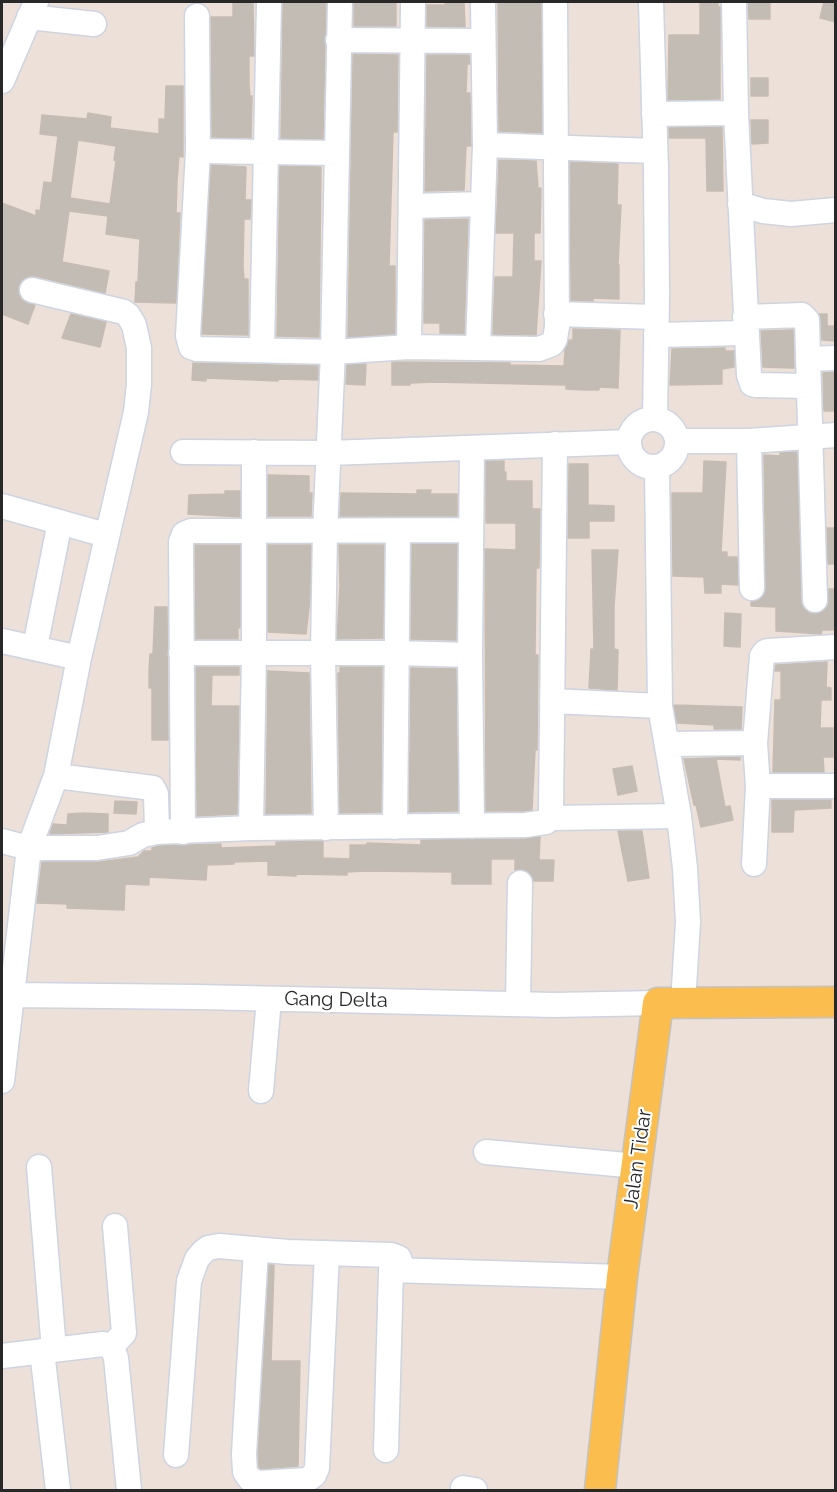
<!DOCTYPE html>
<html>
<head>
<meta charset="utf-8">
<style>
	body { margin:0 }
	#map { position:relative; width:837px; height:1492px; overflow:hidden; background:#ece0d8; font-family:Raleway,sans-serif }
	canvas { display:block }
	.frame { position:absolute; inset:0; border:3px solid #282828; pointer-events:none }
</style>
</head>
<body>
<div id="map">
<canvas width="837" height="1492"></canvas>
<div class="frame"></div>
</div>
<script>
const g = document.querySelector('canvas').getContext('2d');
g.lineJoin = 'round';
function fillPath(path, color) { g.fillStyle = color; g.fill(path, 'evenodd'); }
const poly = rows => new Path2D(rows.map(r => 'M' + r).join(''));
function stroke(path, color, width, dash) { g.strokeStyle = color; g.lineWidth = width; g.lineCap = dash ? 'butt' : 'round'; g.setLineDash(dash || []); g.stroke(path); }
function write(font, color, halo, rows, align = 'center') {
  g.font = font + ' Raleway,sans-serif'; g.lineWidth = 4.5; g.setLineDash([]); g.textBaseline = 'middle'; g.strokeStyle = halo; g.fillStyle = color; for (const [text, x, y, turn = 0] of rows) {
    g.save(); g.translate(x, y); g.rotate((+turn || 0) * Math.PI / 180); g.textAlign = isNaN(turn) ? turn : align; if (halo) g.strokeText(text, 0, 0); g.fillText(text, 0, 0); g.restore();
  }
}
const building = poly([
	[233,2,253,2,254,56,249,56,249,85,250,96,252,96,251,138,212,137,211,17,233,17,233,2],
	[301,2,326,2,323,139,281,138,283,3,301,2],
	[354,2,396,2,396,26,354,26,354,2],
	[445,2,464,2,465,27,427,26,427,5,445,5,445,2],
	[498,2,541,2,542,133,499,131,498,2],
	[700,2,718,2,718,7,720,7,720,99,668,100,669,35,700,35,700,2],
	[748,2,770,2,770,19,749,19,748,2],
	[824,2,836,2,836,22,820,18,824,2],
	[353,54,398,55,397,132,393,132,389,266,395,266,395,334,348,337,353,54],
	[427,55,469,55,470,64,467,64,466,93,470,93,471,146,466,146,464,190,425,191,427,55],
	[751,78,768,78,768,96,751,96,751,78],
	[166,86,183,86,183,157,179,156,177,181,176,213,180,213,176,303,135,302,136,282,138,282,140,239,106,234,108,216,69,211,62,262,109,271,105,293,35,276,29,276,22,280,18,287,19,295,22,300,35,305,28,324,2,314,2,203,36,216,36,210,40,211,44,182,52,183,58,136,40,134,42,115,87,119,88,113,111,117,110,128,159,134,159,119,165,119,166,86],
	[78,140,116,146,114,160,116,161,110,204,70,198,78,140],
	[751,120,768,120,768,143,752,144,751,120],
	[722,127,723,191,707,191,706,138,669,138,669,128,722,127],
	[499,160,536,161,538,188,541,188,540,233,534,233,534,261,541,261,536,335,493,334,495,277,513,277,514,233,496,233,499,160],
	[570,162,618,164,617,205,621,205,618,265,619,265,619,299,593,298,593,301,571,300,570,162],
	[211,165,246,167,245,200,251,200,250,219,244,219,243,267,244,279,248,279,248,335,202,334,211,165],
	[280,166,321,167,319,337,277,336,280,166],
	[468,219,464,334,440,333,440,323,424,323,425,220,468,219],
	[71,314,106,322,100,347,62,338,71,314],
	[819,314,827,314,827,326,836,326,836,341,822,340,821,320,819,314],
	[573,329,620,330,618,388,599,387,599,390,584,390,566,389,566,385,435,382,410,383,410,385,392,385,392,362,510,363,510,365,564,366,565,349,569,340,573,340,573,329],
	[793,330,794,368,763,367,761,331,793,330],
	[725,348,725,351,734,351,734,367,722,369,722,384,670,385,672,349,725,348],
	[193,363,318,366,318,380,278,379,278,381,206,378,206,381,192,380,193,363],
	[366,364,365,385,346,384,347,365,366,364],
	[836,372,836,411,824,411,823,373,836,372],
	[797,452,801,600,803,607,809,613,815,614,822,612,828,606,829,589,836,589,836,630,822,630,821,634,776,631,776,607,751,606,751,602,759,600,764,595,766,588,764,455,780,456,780,453,797,452],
	[486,461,504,461,504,472,506,472,506,481,532,481,532,509,540,509,539,568,536,568,535,655,538,655,537,750,535,750,532,810,524,811,486,811,485,549,516,550,516,523,486,523,486,461],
	[704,461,726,462,721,552,727,552,727,557,737,557,738,585,721,584,721,593,705,593,704,577,673,576,672,493,703,493,704,461],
	[569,464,588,464,588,505,614,506,614,521,589,521,589,538,568,538,569,464],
	[268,475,309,476,309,493,312,493,311,516,268,516,268,475],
	[417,490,431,490,430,494,457,494,457,516,340,516,341,493,417,494,417,490],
	[225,491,240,491,240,517,188,514,189,495,225,494,225,491],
	[827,528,836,528,836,564,828,564,827,528],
	[412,544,457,544,456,640,411,639,412,544],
	[195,545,240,545,240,628,238,628,238,639,196,639,195,545],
	[268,545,311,545,310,599,306,634,268,632,268,545],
	[339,545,384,545,383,638,337,639,340,586,339,545],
	[592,550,618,550,614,606,614,649,618,650,617,690,589,688,591,649,594,649,592,550],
	[155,607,167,607,168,740,152,740,152,688,149,688,149,672,150,654,153,654,155,607],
	[725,613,741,614,740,647,724,646,725,613],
	[827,662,826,687,831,688,831,700,821,700,820,728,833,728,833,757,823,757,824,772,773,772,775,700,781,700,781,671,775,671,776,665,827,662],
	[196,667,239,667,239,675,212,675,211,706,239,706,237,814,197,816,196,667],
	[340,667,382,667,381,812,340,813,338,673,340,673,340,667],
	[411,668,456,669,458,811,409,812,411,668],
	[268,671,309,673,311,813,266,814,268,671],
	[674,705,742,707,741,729,714,729,714,725,677,723,674,705],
	[740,757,740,760,716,759,725,807,730,806,733,820,701,827,696,805,694,805,684,759,740,757],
	[632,766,637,791,618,795,613,769,632,766],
	[772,800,831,800,831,808,794,810,793,832,772,832,772,800],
	[115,801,137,802,136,814,114,813,115,801],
	[84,813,108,814,108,832,50,834,53,824,67,825,68,814,84,813],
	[618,831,642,831,649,878,628,881,618,831],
	[540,837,539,860,554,860,553,881,534,881,532,876,527,871,515,870,515,859,491,859,491,884,452,884,452,872,365,871,347,872,347,875,296,874,296,876,268,875,268,861,234,862,234,864,207,865,206,880,149,877,149,885,125,884,124,910,67,908,67,904,37,903,42,862,99,862,138,857,144,851,152,851,152,848,159,846,221,844,221,848,276,846,276,842,323,841,323,858,350,859,350,845,367,845,367,843,421,845,421,840,525,839,540,837],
	[269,1265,274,1265,271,1361,300,1361,298,1466,261,1469,259,1467,258,1454,269,1265]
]);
fillPath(building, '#c2bcb4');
stroke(building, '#c7bcb2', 1.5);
const minor = poly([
	[651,2,656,169,657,295,655,418],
	[734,2,736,113,749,375,752,384,756,385,808,386],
	[197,16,198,151,188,336,191,347,197,349,333,352,409,347,539,349,552,344,555,339,557,327,555,2],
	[29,17,94,24],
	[338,40,483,41],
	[2,81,36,2],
	[654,114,736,113],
	[485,145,655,151],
	[198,151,336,153],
	[740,204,763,211,791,214,836,210],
	[412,206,483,204],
	[556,314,656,317],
	[745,317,802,315,807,320,815,600],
	[656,335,745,333],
	[409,347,413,2],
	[478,348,485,145,483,2],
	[262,349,269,2],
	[808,359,836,358],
	'629 443a24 24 0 1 1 48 0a24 24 0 1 1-48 0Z',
	[678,441,749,441,836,435],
	[749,441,752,588],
	[472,448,470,655,472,826],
	[183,452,329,453,629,442],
	[657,467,660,706,679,816,685,868,688,922,683,1004],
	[2,506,106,535],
	[2,641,79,658],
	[35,647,60,522],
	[181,653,396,653,470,655],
	[552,701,660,706],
	[667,744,755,743],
	[56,776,153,788,156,794,157,832],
	[758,786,836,786],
	[550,818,679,816],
	[395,827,398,532],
	[251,828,254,652,254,452],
	[326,828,323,653,325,532,333,352,340,2],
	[183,832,181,542,184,534,191,531,471,530],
	[2,841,29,848,97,848,129,843,143,835,157,832,251,828,525,825,546,822,550,818,551,812,555,444],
	[754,864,758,786,755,743,762,656,765,652,768,651,836,647],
	[13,995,198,997,554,1005,658,1003],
	[518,1004,520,883],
	[2,1081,29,848,56,776,79,658,136,412,139,384,139,348,134,325,128,315,124,312,32,290],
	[261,1091,269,999],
	[486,1152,637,1166],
	[39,1167,54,1350],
	[256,1249,244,1454,245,1472,250,1479,258,1483,307,1480,314,1475,317,1468,327,1253],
	[391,1270,622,1277],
	[112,1346,124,1333,115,1226],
	[42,1351,58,1490],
	[2,1356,103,1344,112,1347,116,1358,129,1490],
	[386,1450,391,1270],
	[176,1455,189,1281,197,1259,203,1252,208,1248,219,1246,288,1252,391,1255,399,1258,403,1269,391,1270],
	[463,1488,475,1490]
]);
const major = poly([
	[600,1490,622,1277,658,1003,836,1002]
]);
stroke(minor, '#cdd4e2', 27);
stroke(major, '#c3c3c3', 33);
stroke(minor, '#fff', 24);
stroke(major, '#fabd4e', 30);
write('20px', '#282828', '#fff', [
	["Gang Delta",336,1000,1],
	["Jalan Tidar",638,1159,-82]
]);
</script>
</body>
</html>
